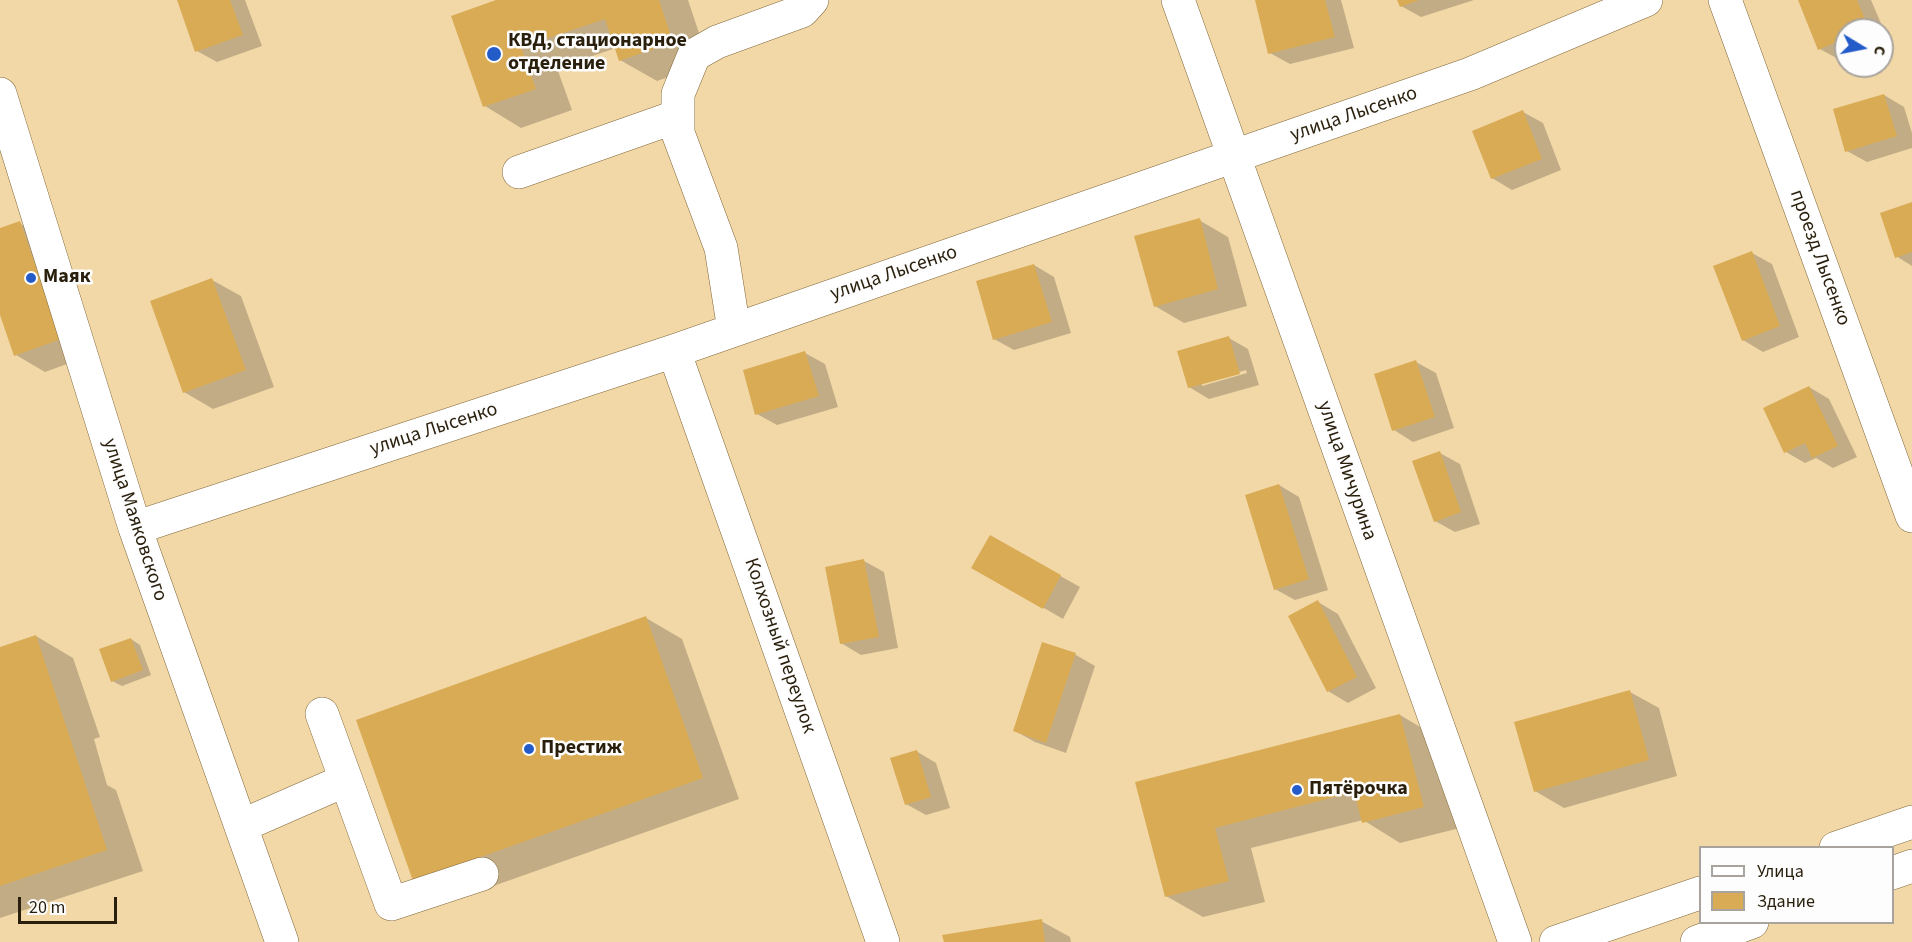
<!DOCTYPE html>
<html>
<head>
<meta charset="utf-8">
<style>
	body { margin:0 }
	#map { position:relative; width:1912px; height:942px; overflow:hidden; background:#f3d8a7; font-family:"Source Sans 3",sans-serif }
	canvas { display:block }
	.legend { position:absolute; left:1699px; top:846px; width:195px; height:78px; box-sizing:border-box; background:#fdfdfd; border:2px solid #a8a49d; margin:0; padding:8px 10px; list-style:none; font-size:18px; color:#291f0c }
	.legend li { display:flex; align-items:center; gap:12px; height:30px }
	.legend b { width:30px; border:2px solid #a8a49d }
	.north { position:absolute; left:1834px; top:18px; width:60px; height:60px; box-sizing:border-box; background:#fdfdfd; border:2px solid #a8a49d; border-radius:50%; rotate:100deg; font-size:16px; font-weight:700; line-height:24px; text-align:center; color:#291f0c }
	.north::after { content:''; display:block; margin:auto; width:21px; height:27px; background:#235cc9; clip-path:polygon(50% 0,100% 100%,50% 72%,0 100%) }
	.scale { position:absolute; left:18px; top:897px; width:99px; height:27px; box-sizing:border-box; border:3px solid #291f0c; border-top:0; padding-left:8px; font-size:18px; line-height:21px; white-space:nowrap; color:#291f0c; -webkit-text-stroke:4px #fdfdfd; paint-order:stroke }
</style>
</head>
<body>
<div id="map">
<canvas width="1912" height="942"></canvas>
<ul class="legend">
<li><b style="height:8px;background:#fff"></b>Улица</li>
<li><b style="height:16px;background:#d8ab54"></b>Здание</li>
</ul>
<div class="north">С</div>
<div class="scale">20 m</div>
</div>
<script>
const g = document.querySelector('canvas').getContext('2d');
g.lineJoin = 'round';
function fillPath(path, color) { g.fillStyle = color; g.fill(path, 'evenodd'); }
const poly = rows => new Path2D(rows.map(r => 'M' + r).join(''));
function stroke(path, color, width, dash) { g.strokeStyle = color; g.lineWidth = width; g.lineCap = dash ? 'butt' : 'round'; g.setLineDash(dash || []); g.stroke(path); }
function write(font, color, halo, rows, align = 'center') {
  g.font = font + ' "Source Sans 3",sans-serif'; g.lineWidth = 5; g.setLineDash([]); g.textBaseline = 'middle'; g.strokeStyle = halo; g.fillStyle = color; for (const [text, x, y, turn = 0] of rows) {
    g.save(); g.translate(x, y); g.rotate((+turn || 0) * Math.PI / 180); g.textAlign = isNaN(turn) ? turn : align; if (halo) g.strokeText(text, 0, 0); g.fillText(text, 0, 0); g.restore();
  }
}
fillPath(poly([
	[178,0,245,0,262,46,217,62,197,51],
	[501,0,688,0,709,63,657,81,620,60,616,48,557,68,572,110,521,128,485,106],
	[1256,0,1341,0,1354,48,1290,64,1270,53],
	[1399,0,1474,0,1421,17,1401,6],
	[1800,0,1871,0,1888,40,1882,42,1882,30,1846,30,1846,57,1840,60,1820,49],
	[1884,95,1904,107,1912,133,1912,148,1867,162,1847,151],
	[1523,112,1543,123,1561,170,1512,190,1492,178],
	[1912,204,1912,266,1896,256],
	[1199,220,1228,237,1247,306,1184,323,1155,306],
	[19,223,48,240,89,356,45,372,16,355,0,310,0,230],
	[1752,253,1772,264,1799,337,1763,352,1743,340],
	[1034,265,1054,277,1071,333,1014,350,994,339],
	[212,280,241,296,274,387,213,409,184,392],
	[1229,338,1248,349,1259,385,1209,399,1189,387],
	[1246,370,1247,373,1202,386,1202,383],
	[805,353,825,364,838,407,777,425,757,414],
	[1416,362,1436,373,1454,428,1413,442,1394,430],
	[1809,387,1829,399,1857,457,1833,468,1816,458,1805,463,1786,452],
	[1440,453,1460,464,1480,524,1455,532,1435,521],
	[1279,485,1299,497,1328,590,1295,600,1275,589],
	[991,537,1080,587,1063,619,973,567],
	[864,561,884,572,898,648,861,655,841,643],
	[1318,602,1338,614,1376,688,1348,703,1328,691],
	[646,618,682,639,739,799,451,901,358,721],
	[36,636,73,658,100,737,94,739,107,785,116,790,143,871,0,918,0,649],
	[131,639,140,645,151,675,122,686,112,681],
	[1043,644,1076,655,1095,666,1066,753,1035,742,1015,731],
	[1630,692,1659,708,1677,776,1564,808,1535,791],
	[1400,715,1437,737,1460,828,1400,843,1363,820,1251,848,1265,902,1203,917,1166,896,1137,783],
	[916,751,936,763,950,808,926,815,906,804],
	[1041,921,1070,937,1071,942,945,942]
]), '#0003');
fillPath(poly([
	[177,0,230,0,243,35,195,52],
	[496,0,659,0,673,42,619,61,605,19,521,47,536,89,483,107,451,16],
	[1255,0,1325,0,1335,37,1268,54],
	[1397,0,1419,0,1400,7],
	[1798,0,1857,0,1869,29,1846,30,1846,38,1818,50],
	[1884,94,1897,136,1845,152,1833,109],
	[1523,110,1542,159,1491,179,1472,131],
	[1912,202,1912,252,1895,258,1880,213],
	[1200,218,1218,289,1154,307,1134,236],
	[20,221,61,339,14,356,0,315,0,228],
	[1752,251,1780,326,1742,341,1713,266],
	[1034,264,1052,322,993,340,976,281],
	[212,278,246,370,183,393,150,301],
	[1229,336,1240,374,1188,388,1177,351],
	[805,351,819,396,755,415,743,370],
	[1416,360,1435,417,1392,431,1374,374],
	[1809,386,1838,446,1812,458,1805,443,1784,453,1763,408],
	[1440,451,1461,512,1434,522,1412,461],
	[1279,484,1309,579,1274,590,1245,495],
	[990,535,1061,575,1043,609,971,568],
	[864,559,879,637,840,644,825,567],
	[1318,600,1357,677,1327,692,1288,616],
	[646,616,703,778,413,881,356,720],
	[36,635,107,850,0,886,0,647],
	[131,638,143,670,111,682,99,649],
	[1042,642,1076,653,1046,743,1013,731],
	[1630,690,1649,760,1534,792,1514,722],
	[1400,714,1424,807,1362,823,1354,792,1215,828,1229,881,1165,897,1135,782],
	[917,750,931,797,905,805,890,758],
	[1042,919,1045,942,944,942,942,935]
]), '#d8ab54');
const minor = poly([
	[1178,0,1515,942],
	[1725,0,1912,516],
	[0,94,135,528,282,942],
	[519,172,678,116],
	[734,330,721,248,678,133,678,94,694,55,717,42,802,11,812,0],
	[674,351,883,942],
	[135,528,674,351,1470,74,1646,0],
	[322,714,391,904,482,874],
	[241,826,346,780]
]);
const highway = poly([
	[1836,848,1912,822],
	[1892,873,1912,866],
	[1556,942,1700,893],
	[1697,942,1752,922]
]);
stroke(minor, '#80673a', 34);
stroke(highway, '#80673a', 34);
stroke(minor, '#fff', 33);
stroke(highway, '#fff', 33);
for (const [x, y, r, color] of [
	[494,54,8,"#235cc9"],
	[31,278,6,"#235cc9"],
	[529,749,6,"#235cc9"],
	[1297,790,6,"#235cc9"]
]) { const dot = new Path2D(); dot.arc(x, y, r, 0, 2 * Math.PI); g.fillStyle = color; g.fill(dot); stroke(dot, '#fdfdfd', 2); }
write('bold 20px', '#291f0c', '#fdfdfd', [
	["КВД, стационарное",508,42],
	["отделение",508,65],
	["Маяк",43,278],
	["Престиж",541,749],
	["Пятёрочка",1309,790]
], 'left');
write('20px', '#291f0c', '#fdfdfd', [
	["улица Лысенко",1354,115,-19],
	["проезд Лысенко",1819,258,70],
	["улица Лысенко",894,274,-19],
	["улица Лысенко",434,430,-18],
	["улица Мичурина",1346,471,71],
	["улица Маяковского",134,520,72],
	["Колхозный переулок",779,646,71]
]);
</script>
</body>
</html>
